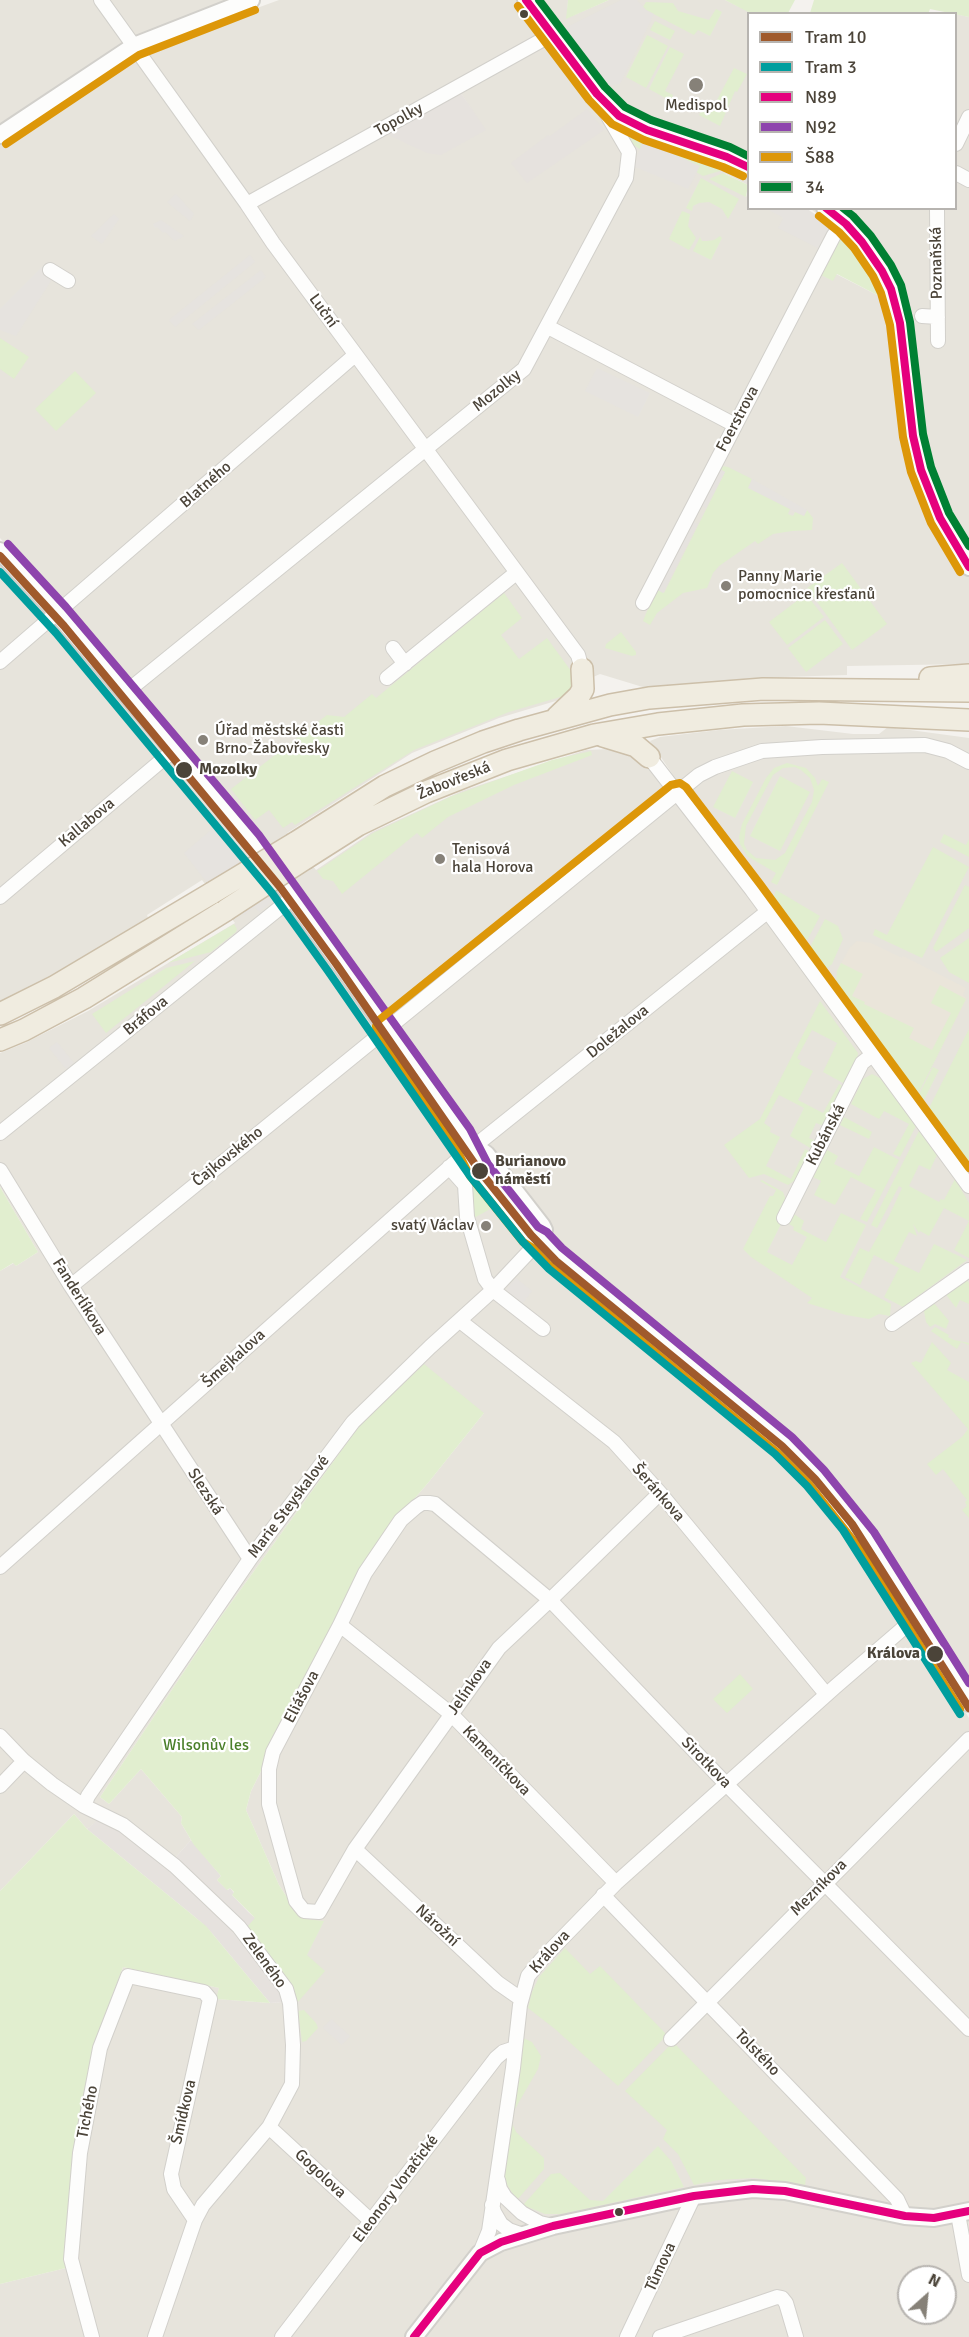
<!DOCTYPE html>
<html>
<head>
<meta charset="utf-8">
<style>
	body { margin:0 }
	#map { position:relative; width:969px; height:2337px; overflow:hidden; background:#f4f2ee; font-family:Signika,sans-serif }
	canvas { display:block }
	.legend { position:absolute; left:747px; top:12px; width:210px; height:198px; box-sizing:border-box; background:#fff; border:2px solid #b7b4b0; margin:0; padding:8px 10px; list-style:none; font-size:18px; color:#4b4439 }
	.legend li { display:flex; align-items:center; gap:12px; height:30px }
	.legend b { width:30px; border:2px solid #b7b4b0 }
	.north { position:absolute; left:897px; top:2265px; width:60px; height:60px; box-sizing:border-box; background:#fff; border:2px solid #b7b4b0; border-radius:50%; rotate:27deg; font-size:16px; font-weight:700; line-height:24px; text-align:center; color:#4b4439 }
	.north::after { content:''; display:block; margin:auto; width:21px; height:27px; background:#868178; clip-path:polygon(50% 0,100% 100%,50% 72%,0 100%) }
</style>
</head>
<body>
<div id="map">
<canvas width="969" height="2337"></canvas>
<ul class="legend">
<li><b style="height:8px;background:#a05a2c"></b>Tram 10</li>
<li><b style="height:8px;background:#009e9e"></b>Tram 3</li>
<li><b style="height:8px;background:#e5007d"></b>N89</li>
<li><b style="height:8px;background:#8e44ad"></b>N92</li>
<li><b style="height:8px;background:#dd9709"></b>Š88</li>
<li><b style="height:8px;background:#008033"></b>34</li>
</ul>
<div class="north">N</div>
</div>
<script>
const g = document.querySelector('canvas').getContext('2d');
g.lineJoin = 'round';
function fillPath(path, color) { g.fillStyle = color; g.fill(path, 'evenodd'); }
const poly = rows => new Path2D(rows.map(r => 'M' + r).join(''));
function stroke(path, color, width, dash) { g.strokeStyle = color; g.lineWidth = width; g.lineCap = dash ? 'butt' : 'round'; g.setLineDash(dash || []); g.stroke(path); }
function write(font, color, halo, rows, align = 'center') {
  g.font = font + ' Signika,sans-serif'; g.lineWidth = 4.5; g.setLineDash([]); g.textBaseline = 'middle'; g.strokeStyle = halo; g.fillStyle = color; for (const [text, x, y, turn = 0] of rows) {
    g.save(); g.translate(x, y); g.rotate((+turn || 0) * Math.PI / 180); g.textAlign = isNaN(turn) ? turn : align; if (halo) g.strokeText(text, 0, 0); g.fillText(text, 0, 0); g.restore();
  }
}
fillPath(poly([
	[0,0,237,0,0,128],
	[279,0,568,0,567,18,609,0,725,0,752,13,748,14,748,185,724,173,746,197,748,191,748,208,807,209,839,231,811,209,956,208,956,14,969,17,969,664,847,666,847,675,783,677,646,688,600,674,584,681,569,695,559,700,499,718,412,753,287,833,316,870,372,832,462,791,586,750,610,749,632,757,649,768,662,787,675,778,650,741,660,737,719,730,786,726,853,734,879,734,888,727,969,738,969,1680,861,1517,824,1471,726,1386,590,1273,546,1226,461,1121,378,1000,308,903,226,796,115,665,0,538,0,142,119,63,150,47],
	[461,93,478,121,387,133],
	[868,271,879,296,836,274],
	[0,560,239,839,539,1255,588,1293,809,1480,844,1520,969,1718,969,2337,0,2337,0,2284,66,2268,64,2254,73,2152,94,2046,123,1967,219,1988,217,1999,270,2003,282,2002,98,1821,87,1829,74,1814,0,1891,0,1271,14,1263,16,1266,38,1252,0,1187,0,1053,25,1043,88,1011,235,923,202,880,147,915,148,918,50,980,0,1003],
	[484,1413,428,1483,396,1520,367,1561,251,1791,246,1810,279,1885,298,1914,305,1919,307,1955,174,1859,191,1840,181,1823,182,1817,141,1769,109,1804,100,1797,220,1618,359,1426],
	[909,2277,945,2277,945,2313,909,2313]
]), '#e7e4dc');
fillPath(poly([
	[461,93,486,130,441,155,427,153,386,134],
	[587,109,604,130,527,183,511,163,548,135,550,136],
	[98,1820,122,1833,166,1867,231,1927,281,1992,283,2002,270,2003,206,1926,87,1829],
	[191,1840,221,1876,217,1880,228,1890,230,1888,234,1893,232,1895,255,1919,246,1928,174,1859]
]), '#e6e2de');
fillPath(poly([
	[857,941,871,943,902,958,903,956,966,988,963,995,967,998,918,1094,914,1095,841,996,836,986,837,971,850,947]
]), '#eae5da');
fillPath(poly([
	[568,0,609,0,566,19],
	[725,0,795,0,788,13,752,14],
	[814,0,969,0,969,17,930,9,928,14,810,13],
	[646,2,673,3,678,11,709,20,716,9,722,12,710,36,698,30,694,35,646,10,643,7],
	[655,21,675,31,670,40,650,30],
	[647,35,668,46,646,88,626,77],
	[670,47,684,54,665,91,673,95,671,101,649,89],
	[734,68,747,74,737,92,735,91,720,126,699,115,702,110,710,113],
	[632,131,725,163,720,171,703,176,696,172,699,166,643,141,640,149,633,145,625,135,626,132],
	[723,173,748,185,746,197,709,179],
	[701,178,739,199,728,219,722,209,709,202,699,203,693,206,692,211,686,208],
	[682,211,690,214,688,226,696,238,689,250,669,239],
	[720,236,722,238,711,260,693,251,700,237,702,241,707,241,714,240],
	[840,240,849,244,868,271,879,296,837,274,833,281,821,275],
	[0,338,29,357,14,379,0,369],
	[75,371,96,393,56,431,35,409],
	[722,466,728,467,752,479,749,488,790,509,788,514,793,516,795,512,804,516,807,510,813,518,812,530,792,531,773,534,758,544,755,541,719,566,713,573,707,588,683,593,657,613,650,625,643,621,656,589,664,593,725,472,718,468],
	[842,563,887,624,852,650,807,588],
	[504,593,522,618,501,635,519,659,547,638,574,675,574,684,567,695,509,712,414,750,295,825,292,822,283,828,269,810,255,820,231,789,327,715,344,717,372,694,376,698],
	[806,594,824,617,787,645,769,622],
	[825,620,843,644,806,672,788,648],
	[621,632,636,652,636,655,632,656,605,648,606,644],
	[591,751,592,755,514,785,448,817,422,838,417,833,342,894,333,881,323,879,317,871,373,833,452,796,552,760],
	[787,763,806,768,815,778,818,786,822,779,829,782,777,885,771,882,776,873,747,856,740,844,739,837,742,824,766,778,774,768],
	[795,767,801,770,810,778,814,790,812,802,785,853,775,860,756,858,747,850,744,844,746,826,773,775,783,768],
	[732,771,753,782,735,818,713,807],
	[780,776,810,792,780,851,750,836],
	[944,834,966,845,969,839,969,857,940,842],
	[933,847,969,867,922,958,873,935,875,929,887,935],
	[965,885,969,887,969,928,936,952,933,948],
	[776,890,820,916,804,946,772,902],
	[825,919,838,926,843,939,832,964,826,969,821,969,808,951],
	[234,924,237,929,236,932,211,952,168,963],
	[969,938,969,983,949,972,940,958],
	[195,961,106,1033,92,1014,166,968],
	[841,963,863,974,852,996,865,1002,864,1004,914,1028,909,1038,932,1050,951,1013,931,1003,940,985,966,999,918,1094,914,1095,841,996,836,983,837,971],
	[820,1001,858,1053,857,1060,845,1084,823,1072,837,1043,812,1030,797,1058,801,1061,799,1064,813,1071,798,1100,823,1113,839,1084,844,1087,824,1126,816,1123,809,1138,816,1141,812,1149,790,1136,804,1108,779,1095,764,1123,771,1128,770,1132,780,1137,766,1166,791,1179,805,1149,811,1152,797,1179,788,1185,764,1174,749,1178,724,1145,760,1119],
	[969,1029,969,1169,927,1112],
	[933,1067,939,1070,923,1102,918,1096],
	[872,1074,880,1078,916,1126,900,1157,893,1154,909,1124,884,1111,879,1119,851,1104,863,1079],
	[844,1117,872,1132,869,1139,840,1125],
	[919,1131,937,1155,930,1170,919,1165,909,1186,939,1202,941,1199,944,1200,955,1179,969,1203,969,1258,954,1250,969,1221,944,1208,929,1236,920,1231,919,1233,913,1224,917,1236,909,1232,894,1261,919,1273,934,1244,967,1260,903,1307,884,1297,899,1268,874,1255,860,1285,845,1277,860,1248,869,1252,889,1216,902,1188,899,1186,877,1228,871,1225],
	[874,1147,899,1160,867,1222,860,1219,876,1190,851,1177,835,1205,814,1195,821,1181,813,1177,827,1150,838,1156,834,1164,859,1176],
	[762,1180,783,1192,787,1203,781,1224,767,1252,792,1265,807,1237,793,1230,794,1227,789,1224,794,1214,804,1221,801,1229,826,1242,841,1213,866,1225,840,1277,891,1304,890,1316,879,1314,869,1319,846,1315,807,1303,812,1298,751,1257,743,1249,770,1196,773,1196,776,1190,760,1181],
	[476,1181,494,1207,472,1219,471,1190],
	[0,1187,38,1252,16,1266,13,1263,0,1271],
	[965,1278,969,1283,969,1304,960,1300,956,1308,945,1293],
	[933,1302,949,1321,946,1329,935,1324,930,1327,926,1322,924,1311],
	[935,1327,949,1335,948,1337,954,1340,969,1343,969,1345,961,1342,957,1349,931,1331],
	[932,1342,951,1363,947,1370,969,1382,969,1518,962,1510,967,1506,965,1502,967,1500,950,1478,943,1469,936,1475,927,1464,962,1437,968,1429,911,1363,916,1361,921,1363],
	[424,1364,484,1413,428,1483,396,1520,367,1561,251,1791,246,1810,279,1885,298,1914,305,1919,324,1921,307,1955,325,1971,297,2003,246,1928,255,1918,232,1895,234,1892,230,1888,227,1890,217,1880,221,1876,194,1845,181,1823,182,1817,141,1769,109,1804,100,1797,220,1618,359,1426],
	[740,1674,753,1689,727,1713,713,1699],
	[74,1814,87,1829,206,1926,270,2003,216,1999,219,1988,123,1967,94,2046,73,2152,64,2254,66,2268,0,2284,0,1891],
	[565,1948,590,1974,600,1966,667,2035,618,2086,555,2029,528,2008,532,1992,539,1977],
	[304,2010,316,2023,318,2028,306,2041,302,2042,298,2011],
	[523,2038,532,2042,541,2056,538,2069,515,2109,512,2123,516,2132,544,2158,544,2169,517,2200,507,2185,503,2173,509,2119],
	[673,2042,806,2178,805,2185,754,2178,719,2180,694,2185,678,2154,663,2139,667,2130,625,2091],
	[658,2146,671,2161,684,2187,562,2214,545,2214,523,2205,551,2174,560,2173,590,2200,603,2201]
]), '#e1eecf');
fillPath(poly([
	[621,0,637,0,646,10,654,14,620,84,602,87,559,31],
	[643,141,700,166,688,189,633,166],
	[176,194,194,214,190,221,167,202],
	[767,209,807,209,834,227,822,250,778,228,783,219,782,217],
	[114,214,119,219,102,244,91,236],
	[161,220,184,236,175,241,165,232,163,233,157,227,155,228,153,224],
	[250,255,255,262,175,327,169,320],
	[43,266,54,276,16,336,0,330,0,309],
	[261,270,266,277,199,330,192,324],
	[597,368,650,393,638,417,585,391],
	[714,466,725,472,706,508,695,503],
	[752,479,807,510,804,516,748,488],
	[687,518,698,524,663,593,651,586],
	[217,825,273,901,259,912,255,907,244,915,239,908,231,913,184,853],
	[57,1042,74,1063,66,1069,49,1048],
	[516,1278,532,1291,520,1307,507,1298,506,1289],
	[331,2019,350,2036,342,2045,323,2028]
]), '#e6e3df');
const minor = poly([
	[101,0,247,204,273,243,578,655,582,669],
	[956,144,969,117],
	[956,173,969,180],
	[247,204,551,35],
	[937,208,938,341],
	[50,270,68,281],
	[922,316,938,317],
	[548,327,735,425],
	[643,603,834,235],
	[393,648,405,664],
	[0,662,355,355],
	[387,678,516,573],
	[125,693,524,369,626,178,629,152,598,99],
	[649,757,752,890,969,1186],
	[0,897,174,750],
	[0,1133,292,898],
	[449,1167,465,1185,467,1217,485,1279,493,1290,543,1329],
	[0,1170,71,1286,250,1559],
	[784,1218,862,1063,872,1055],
	[71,1286,699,775,715,767,762,751,822,747,925,745,948,751,969,762],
	[460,1321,614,1442,660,1493,826,1694],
	[892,1324,969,1270],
	[660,1493,550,1600,499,1648,355,1849,319,1912,304,1911,296,1901,269,1804,269,1769,273,1752,340,1625,365,1573,401,1520,416,1507,422,1503,429,1503,435,1504,550,1600,727,1785,969,2029],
	[0,1567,461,1157,767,912],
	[340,1625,451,1714,616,1883],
	[0,1736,24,1761,52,1784,84,1806,123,1825,175,1866,239,1927,286,1989,290,2003,293,2045,292,2084,269,2127,203,2205,195,2220,155,2337],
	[0,1786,24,1761],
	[84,1806,88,1796,250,1559,353,1422,430,1347,493,1290,540,1240],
	[355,1849,498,1983,521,1999],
	[603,1895,897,2199,905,2216],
	[671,2039,969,1739],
	[269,2127,371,2221],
	[498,2180,500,2189,505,2197,522,2213,540,2223,553,2226],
	[492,2205,494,2212,501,2224,509,2230,523,2235],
	[958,2214,969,2275],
	[480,2253,489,2231,513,2068,520,2005,528,1976,541,1960,616,1883,835,1687,915,1618],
	[92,2337,71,2259,80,2153,100,2048,128,1976,204,1992,210,1999,171,2174,174,2189,195,2220],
	[282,2337,496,2058,503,2052,515,2048],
	[627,2337,694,2196],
	[660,2337,777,2297,782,2298,786,2303,796,2337]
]);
const tertiary = poly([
	[526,0,597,94,619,116,647,130,727,157,748,167],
	[0,135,134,46,251,0],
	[825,208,846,224,862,242,882,271,891,289,900,323,913,436,921,470,940,518,969,567],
	[0,551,58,614,251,841,340,963,461,1135,479,1170,531,1235,540,1240,555,1256,785,1445,817,1477,865,1538,969,1703],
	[461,1136,486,1154,542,1226,544,1230,540,1240],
	[414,2337,480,2253,501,2242,553,2226,694,2196,753,2189,785,2191,905,2216,934,2218,969,2211]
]);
const trunk = poly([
	[930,678,969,675],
	[557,717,579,696,583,689,582,669],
	[603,736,636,746,649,757],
	[295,843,385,786,435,762,483,742,519,730,610,705,649,698,763,689,969,691],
	[306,858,358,825,426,792,507,760,594,735,658,724,743,715,819,713,969,720],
	[0,1014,54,987,212,893],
	[0,1040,24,1030,84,998,226,910]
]);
stroke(minor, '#d2d0cb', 16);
stroke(tertiary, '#d2d0cb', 20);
stroke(trunk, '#ccbfa9', 24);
stroke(minor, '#fdfdfc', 14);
stroke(tertiary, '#fdfdfc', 16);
stroke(trunk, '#f0ece0', 21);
const trunkBridge = poly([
	[212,893,295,843],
	[226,910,306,858]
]);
stroke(trunkBridge, '#ccbfa9', 24, []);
stroke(trunkBridge, '#f0ece0', 21);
stroke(poly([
	[526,0,597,94,619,116,647,130,727,157,748,167],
	[826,208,846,224,862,242,882,271,891,289,900,323,913,436,921,470,940,518,969,567],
	[414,2337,480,2253,501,2242,553,2226,694,2196,753,2189,785,2191,905,2216,934,2218,969,2211]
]), '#e5007d', 8);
stroke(poly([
	[8,544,66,607,259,835,470,1129,488,1164,538,1227,547,1232,562,1248,792,1437,824,1470,874,1532,969,1683]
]), '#8e44ad', 8);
stroke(poly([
	[518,6,589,100,612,124,644,140,723,167,743,176],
	[6,144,139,55,255,10],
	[819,216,839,232,854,248,873,276,881,293,890,325,903,437,911,472,931,523,960,572],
	[960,1709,856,1544,809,1484,778,1453,548,1264,533,1248,523,1242,470,1176,452,1140,377,1034,376,1026,379,1020,671,785,680,783,686,787,760,884,969,1168]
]), '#dd9709', 8);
stroke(poly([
	[539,0,605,87,625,107,651,120,730,147,748,156],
	[843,208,853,216,871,236,891,265,901,285,910,322,923,434,931,467,949,513,969,546]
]), '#008033', 8);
stroke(poly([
	[0,556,64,626,280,887,337,965,479,1170,531,1235,556,1261,782,1446,815,1479,852,1524,969,1708]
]), '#a05a2c', 8);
stroke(poly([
	[0,572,56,633,272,893,328,971,470,1176,523,1242,549,1269,775,1454,807,1486,843,1530,960,1714]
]), '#009e9e', 8);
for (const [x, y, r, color] of [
	[524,14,5,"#4b4439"],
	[696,85,8,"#868178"],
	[726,586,6,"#868178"],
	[203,740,6,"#868178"],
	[184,770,9,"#4b4439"],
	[440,859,6,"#868178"],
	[480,1171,9,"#4b4439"],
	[486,1226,6,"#868178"],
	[935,1654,9,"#4b4439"],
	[619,2212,5,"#4b4439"]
]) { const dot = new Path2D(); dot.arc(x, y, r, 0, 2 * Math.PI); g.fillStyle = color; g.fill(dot); stroke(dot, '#fff', 2); }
write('16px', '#4b4439', '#fff', [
	["Medispol",696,106,"center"],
	["Panny Marie",738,577],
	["pomocnice křesťanů",738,595],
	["Úřad městské časti",215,731],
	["Brno-Žabovřesky",215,749],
	["Tenisová",452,850],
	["hala Horova",452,868],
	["svatý Václav",474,1226,"right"]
], 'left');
write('16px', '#4b4439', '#fff', [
	["Topolky",399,120,-29],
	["Poznaňská",937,263,-91],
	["Luční",323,311,54],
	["Mozolky",497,391,-39],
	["Foerstrova",738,419,-62],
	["Blatného",206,485,-41],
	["Žabovřeská",454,781,-22],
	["Kallabova",87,823,-40],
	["Bráfova",146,1016,-39],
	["Doležalova",618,1032,-39],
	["Kubánská",826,1135,-63],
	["Čajkovského",228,1157,-39],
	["Fanderlíkova",79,1297,58],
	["Šmejkalova",234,1359,-42],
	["Slezská",205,1492,57],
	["Šeránkova",658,1493,49],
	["Marie Steyskalové",289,1507,-53],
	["Jelínkova",470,1687,-55],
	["Eliášova",302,1697,-62],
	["Kameníčkova",496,1761,46],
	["Sirotkova",706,1763,46],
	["Mezníkova",819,1888,-45],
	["Nárožní",437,1926,43],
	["Králova",550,1952,-48],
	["Zeleného",264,1961,54],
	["Tolstého",757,2053,46],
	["Tichého",88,2112,-79],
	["Šmídkova",184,2112,-77],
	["Gogolova",320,2174,43],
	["Eleonory Voračické",396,2189,-53],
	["Tůmova",661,2267,-65]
]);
write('bold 16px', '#4b4439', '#fff', [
	["Mozolky",199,770],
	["Burianovo",495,1162],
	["náměstí",495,1180],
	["Králova",920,1654,"right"]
], 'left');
write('16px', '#4a7f2a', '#fff', [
	["Wilsonův les",206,1746]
]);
</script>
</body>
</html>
